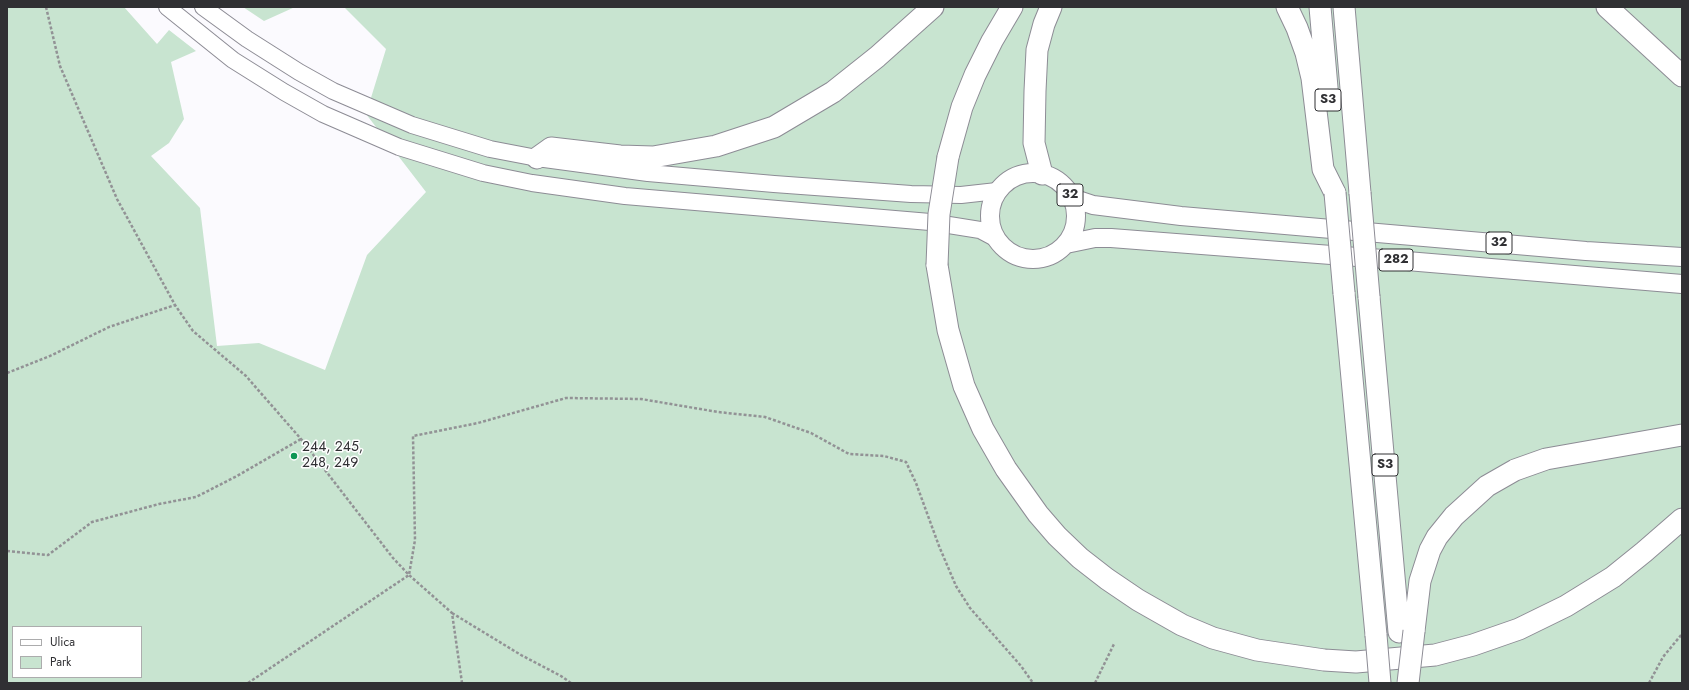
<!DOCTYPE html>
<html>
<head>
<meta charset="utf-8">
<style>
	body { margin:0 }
	#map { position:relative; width:1689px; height:690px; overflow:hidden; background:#fbfafe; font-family:Jost,sans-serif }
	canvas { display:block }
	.frame { position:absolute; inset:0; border:8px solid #303033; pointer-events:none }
	.legend { position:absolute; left:12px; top:626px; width:130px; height:52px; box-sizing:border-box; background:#fff; border:1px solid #acacad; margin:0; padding:5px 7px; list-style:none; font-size:12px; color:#303033 }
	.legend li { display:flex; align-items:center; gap:8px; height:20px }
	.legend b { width:20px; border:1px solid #acacad }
</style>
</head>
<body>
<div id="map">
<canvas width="1689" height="690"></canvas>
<div class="frame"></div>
<ul class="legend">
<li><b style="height:5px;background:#fff"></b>Ulica</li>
<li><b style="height:11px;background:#c8e4d0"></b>Park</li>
</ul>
</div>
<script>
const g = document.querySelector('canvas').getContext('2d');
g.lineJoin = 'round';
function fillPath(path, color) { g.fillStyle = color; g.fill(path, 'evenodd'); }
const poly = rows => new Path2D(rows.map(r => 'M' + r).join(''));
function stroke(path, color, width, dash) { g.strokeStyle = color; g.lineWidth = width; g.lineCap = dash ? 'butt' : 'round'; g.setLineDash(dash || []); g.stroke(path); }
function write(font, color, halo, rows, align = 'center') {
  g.font = font + ' Jost,sans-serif'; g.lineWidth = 3; g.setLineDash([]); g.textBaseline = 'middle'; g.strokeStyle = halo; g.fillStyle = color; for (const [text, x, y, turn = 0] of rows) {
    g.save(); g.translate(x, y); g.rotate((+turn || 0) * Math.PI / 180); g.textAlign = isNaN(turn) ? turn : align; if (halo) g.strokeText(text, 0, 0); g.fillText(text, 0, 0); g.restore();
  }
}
fillPath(poly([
	[7,7,124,7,157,44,169,30,196,51,171,62,184,119,169,143,151,156,200,208,217,346,259,343,325,370,367,255,426,192,366,114,386,49,344,7,1682,7,1682,683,7,683],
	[13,627,141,627,141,677,13,677],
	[243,7,295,7,264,21]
]), '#c8e4d0');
const secondary = poly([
	[167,7,233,60,284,92,323,114,399,147,483,173,532,183,625,196,930,222,980,230,995,238],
	[203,7,247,39,299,72,333,91,412,125,490,149,537,158,648,173,774,184,911,194,961,195,997,191]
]);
const primary = poly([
	'990 216a43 43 0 1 1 86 0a43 43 0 1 1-86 0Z',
	[1072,198,1093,205,1181,216,1586,251,1682,257],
	[1066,244,1095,238,1111,238,1383,259,1682,284]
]);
const motorway = poly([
	[1287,7,1297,28,1306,53,1312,78,1323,169,1335,193],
	[1320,7,1328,99],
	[1344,7,1360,193],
	[1607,7,1682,76],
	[948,157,962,107,975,75,992,41,1012,7],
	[537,158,551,148,620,156,653,157,716,146,774,127,833,92,877,57,933,7],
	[1042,174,1034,143,1035,91,1037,50,1044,24,1051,7],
	[937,265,948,330,964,386,983,429,1006,469,1038,514,1057,536,1080,558,1107,579,1138,600,1182,625,1213,638,1257,650,1324,660,1356,662,1435,655,1473,645,1519,629,1566,606,1613,577,1644,552,1682,519],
	[1344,293,1376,635],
	[1369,297,1399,632],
	[1414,631,1420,581,1430,550,1437,537,1454,516,1487,486,1515,470,1546,459,1682,435]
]);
stroke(secondary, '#8d8c95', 18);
stroke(primary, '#8d8c95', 20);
stroke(motorway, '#8d8c95', 23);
stroke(poly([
	[46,7,60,66,117,199,175,305,193,331,246,376,266,399,301,439,393,558,409,575,452,613,462,683],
	[7,373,50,356,109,327,175,305],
	[7,551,48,555,92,522,159,504,196,497,237,476,301,439],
	[452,613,521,655,561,676,571,683],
	[248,683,409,575,415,540,413,436,478,423,566,398,641,399,718,412,765,417,811,433,849,454,884,456,906,462,916,483,939,546,956,586,970,608,1021,666,1033,683],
	[1095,683,1114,644],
	[1649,683,1663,657,1682,634]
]), '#929295', 2.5, [3, 2]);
stroke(secondary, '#fff', 16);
stroke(primary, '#fff', 18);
stroke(motorway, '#fff', 21);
const motorwayBridge = poly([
	[1335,193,1344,293],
	[1360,193,1369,297],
	[937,265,939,214,948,157],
	[1376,635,1380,683],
	[1408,683,1414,631]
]);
stroke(motorwayBridge, '#8d8c95', 23, []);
stroke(motorwayBridge, '#fff', 21);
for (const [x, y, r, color] of [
	[294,456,4,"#0f9655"]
]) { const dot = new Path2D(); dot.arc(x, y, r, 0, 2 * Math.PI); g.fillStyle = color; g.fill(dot); stroke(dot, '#fff', 1.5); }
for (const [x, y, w] of [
	[1328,100,26],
	[1070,195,26],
	[1499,243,26],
	[1396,260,34],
	[1385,465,26]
]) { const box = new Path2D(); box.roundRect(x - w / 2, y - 11, w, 22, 3); g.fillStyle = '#fff'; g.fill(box); stroke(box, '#303033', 1); }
write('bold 13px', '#303033', null, [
	["S3",1328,100],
	["32",1070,195],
	["32",1499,243],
	["282",1396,260],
	["S3",1385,465]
]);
write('14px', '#303033', '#fff', [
	["244, 245,",302,448],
	["248, 249",302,464]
], 'left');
</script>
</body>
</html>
